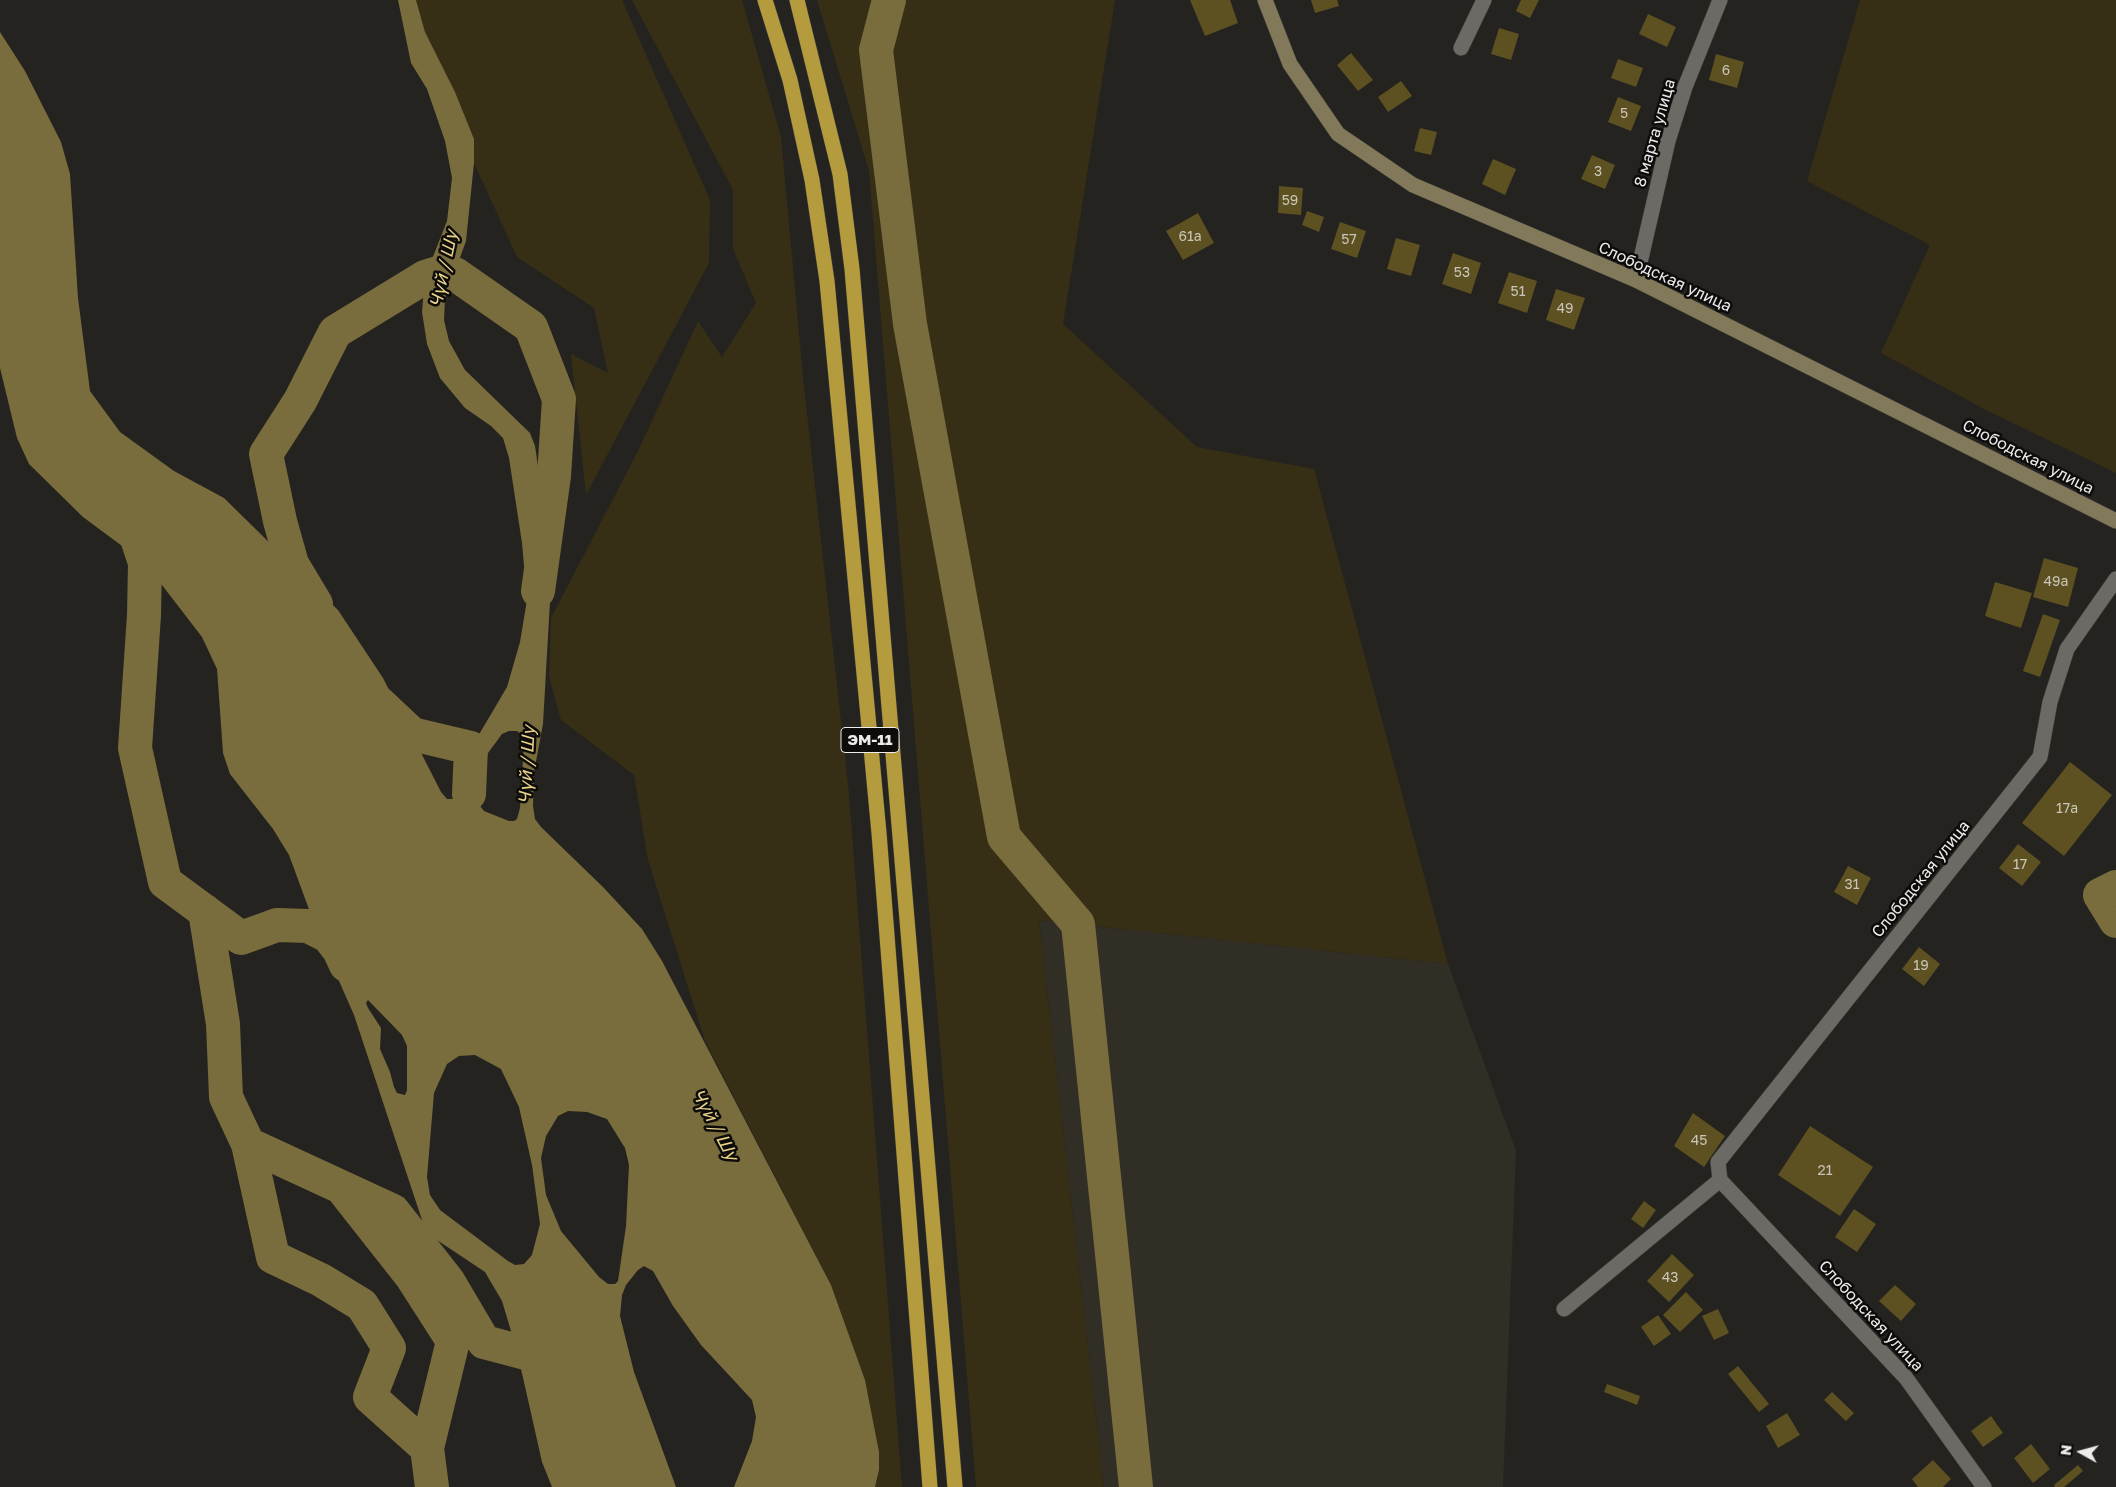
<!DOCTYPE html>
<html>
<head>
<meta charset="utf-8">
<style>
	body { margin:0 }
	#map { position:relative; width:2116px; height:1487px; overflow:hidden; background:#24231f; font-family:"Golos Text",sans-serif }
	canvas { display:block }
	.north { position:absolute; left:2056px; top:1427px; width:50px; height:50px; -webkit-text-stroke:4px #0d0c0a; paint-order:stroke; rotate:277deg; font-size:14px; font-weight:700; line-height:20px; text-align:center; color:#edecea }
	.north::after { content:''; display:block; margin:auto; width:18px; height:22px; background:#edecea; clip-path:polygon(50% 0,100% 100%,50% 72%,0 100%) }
</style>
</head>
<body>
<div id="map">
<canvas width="2116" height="1487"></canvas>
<div class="north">N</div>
</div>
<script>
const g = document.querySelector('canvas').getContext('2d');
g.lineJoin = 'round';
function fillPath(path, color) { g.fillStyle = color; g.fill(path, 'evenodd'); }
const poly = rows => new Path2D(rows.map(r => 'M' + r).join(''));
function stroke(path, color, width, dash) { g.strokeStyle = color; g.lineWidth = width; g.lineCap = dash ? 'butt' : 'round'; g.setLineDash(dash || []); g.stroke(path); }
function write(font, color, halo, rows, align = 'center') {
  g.font = font + ' "Golos Text",sans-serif'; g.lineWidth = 5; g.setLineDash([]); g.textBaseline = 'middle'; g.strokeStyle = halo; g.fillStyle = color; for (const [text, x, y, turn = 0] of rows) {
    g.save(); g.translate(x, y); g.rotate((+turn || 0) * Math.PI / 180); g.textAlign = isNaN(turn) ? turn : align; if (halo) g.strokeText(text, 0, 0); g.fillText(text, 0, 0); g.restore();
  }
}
fillPath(poly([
	[1039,920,1448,964,1516,1151,1503,1487,1104,1487]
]), '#312e25');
fillPath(poly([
	[416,0,622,0,710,200,709,263,586,495,571,354,608,373,594,308,517,257,474,163,474,139,455,92,425,32],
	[632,0,742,0,781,137,803,377,849,794,902,1487,875,1487,879,1470,865,1380,831,1285,705,1041,648,860,634,775,561,720,549,677,551,618,637,453,698,321,722,357,756,303,733,249,733,190],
	[817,0,1115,0,1063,324,1197,447,1314,469,1448,964,1039,920,1104,1487,976,1487,869,171],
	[1860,0,2116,0,2116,473,1984,409,1881,353,1930,245,1807,181]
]), '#362f16');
fillPath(poly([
	[398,0,416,0,425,32,455,92,474,139,474,163,466,241,445,299,444,320,449,341,465,370,530,433,535,446,543,500,544,546,551,584,543,724,534,772,533,806,535,819,541,827,603,887,642,929,662,961,831,1285,865,1380,879,1452,879,1470,875,1487,734,1487,752,1441,756,1417,752,1400,701,1345,673,1306,653,1271,644,1266,638,1270,626,1285,622,1295,620,1316,634,1372,676,1487,552,1487,542,1462,517,1351,502,1301,485,1272,437,1240,423,1223,354,1015,317,931,289,855,273,829,230,774,223,753,217,669,202,637,145,563,83,517,29,464,17,438,0,368,0,32,25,71,61,142,70,174,78,298,90,391,120,432,174,471,224,498,338,610,383,678,441,792,447,799,456,799,471,748,507,687,520,642,527,600,522,543,509,458,503,438,491,426,465,408,440,378,427,344,422,312,425,277,447,221,452,178,445,141,427,89,411,63],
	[509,731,517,731,522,735,524,744,520,808,517,819,514,821,509,821,484,811,476,801,474,789,477,768,502,734],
	[368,1000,402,1035,407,1046,407,1090,405,1095,397,1093,394,1087,390,1072,380,1049,381,1028,368,1008,366,1003],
	[475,1055,501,1069,519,1107,532,1165,540,1224,532,1255,524,1264,515,1265,508,1261,440,1210,430,1195,427,1177,434,1093,447,1064,459,1056],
	[568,1111,587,1112,607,1119,625,1148,629,1165,626,1226,618,1281,615,1284,608,1284,599,1277,561,1231,546,1195,541,1158,546,1136,558,1116]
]), '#796c3d');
stroke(poly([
	[889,0,876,50,910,324,1004,837,1078,924,1136,1487],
	[131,520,145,563,144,615,135,748,165,882,241,938,277,925,308,926,328,936,339,950,346,965],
	[316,604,292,564,280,521,266,454,300,401,335,332,425,277,441,272,455,274,531,327,559,399,554,476,538,591],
	[379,703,412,734,471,748,469,794],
	[2116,887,2100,895,2116,921],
	[205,911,223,1024,226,1097,248,1144,393,1211,448,1281,484,1342,560,1362],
	[248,1144,273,1257,321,1280,362,1305,389,1348,370,1397,427,1448],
	[345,1192,412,1277,453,1341,427,1448,432,1487]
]), '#796c3d', 34);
fillPath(poly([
	[1190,0,1230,0,1238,23,1205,36],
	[1311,0,1337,0,1339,6,1315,13],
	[1521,0,1539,0,1530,18,1516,11],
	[1648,14,1676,27,1667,47,1639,34],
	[1499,28,1519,34,1511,60,1491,54],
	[1351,53,1373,80,1358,91,1337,65],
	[1716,54,1744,62,1737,88,1709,80],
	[1618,59,1643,68,1636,87,1611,78],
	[1401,81,1412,96,1388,112,1378,97],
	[1618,97,1641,106,1631,131,1608,122],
	[1420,128,1437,132,1431,155,1414,151],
	[1592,155,1615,165,1605,189,1581,179],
	[1493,159,1516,169,1505,195,1482,184],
	[1279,186,1303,188,1301,215,1278,213],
	[1307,211,1324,217,1319,232,1302,225],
	[1198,213,1214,243,1183,260,1166,231],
	[1340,222,1366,231,1357,258,1331,249],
	[1396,238,1420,245,1411,276,1387,269],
	[1453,253,1481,263,1471,294,1442,284],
	[1509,272,1537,281,1527,313,1498,303],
	[1556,289,1585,298,1574,330,1546,320],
	[2044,558,2078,568,2068,607,2033,597],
	[1995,582,2032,593,2021,628,1985,616],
	[2043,614,2060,620,2040,677,2023,671],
	[2070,762,2112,795,2064,856,2022,823],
	[2018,844,2041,862,2022,886,1999,868],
	[1848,866,1871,878,1857,905,1834,892],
	[1919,947,1940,964,1924,986,1902,969],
	[1693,1113,1725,1136,1704,1167,1674,1146],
	[1810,1126,1873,1167,1840,1216,1778,1175],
	[1644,1201,1656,1210,1643,1228,1631,1219],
	[1854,1209,1876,1224,1857,1252,1835,1237],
	[1672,1254,1694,1275,1669,1302,1647,1281],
	[1895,1285,1916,1304,1901,1321,1879,1301],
	[1686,1292,1703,1310,1680,1332,1663,1315],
	[1718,1309,1729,1333,1714,1340,1702,1316],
	[1658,1315,1671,1334,1654,1346,1641,1327],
	[1738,1366,1769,1404,1759,1412,1728,1374],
	[1607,1384,1640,1396,1637,1405,1604,1392],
	[1832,1392,1854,1413,1846,1421,1824,1400],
	[1787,1413,1800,1435,1778,1448,1766,1426],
	[1991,1416,2003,1433,1983,1447,1971,1431],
	[2031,1444,2050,1469,2033,1483,2014,1458],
	[1933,1460,1951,1479,1943,1487,1918,1487,1912,1479],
	[2078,1465,2083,1471,2064,1487,2055,1487,2054,1485]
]), '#5d5021');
const street = poly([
	[1461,48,1484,0],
	[1636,280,1668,141,1685,87,1720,0],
	[1564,1309,1720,1180],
	[1984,1487,1906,1378,1720,1180,1718,1162,2040,757,2050,702,2067,649,2116,579]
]);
const secondary = poly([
	[1265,0,1290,64,1338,134,1413,185,1636,280,2116,521]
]);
const highway = poly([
	[765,0,790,80,812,180,827,281,879,833,930,1487],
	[797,0,840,174,852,269,955,1487]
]);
stroke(street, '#3e3d3a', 16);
stroke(secondary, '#3e3d3a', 16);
stroke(highway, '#3e3d3a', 16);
stroke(street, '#6b6a65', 15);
stroke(secondary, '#817959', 15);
stroke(highway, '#b39b3e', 15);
write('14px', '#c9c5b8', null, [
	["6",1726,71],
	["5",1624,114],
	["3",1598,172],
	["59",1290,201],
	["61a",1190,237],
	["57",1349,240],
	["53",1462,273],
	["51",1518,292],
	["49",1565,309],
	["49a",2056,582],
	["17а",2067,809],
	["17",2020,865],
	["31",1852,885],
	["19",1921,966],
	["45",1699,1141],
	["21",1825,1171],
	["43",1670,1278]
]);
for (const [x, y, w] of [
	[870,740,58]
]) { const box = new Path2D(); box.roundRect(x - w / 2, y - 12.5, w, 25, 4); g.fillStyle = '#0d0c0a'; g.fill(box); stroke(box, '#edecea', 1); }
write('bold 15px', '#edecea', null, [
	["ЭМ-11",870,740]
]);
write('16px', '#edecea', '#0d0c0a', [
	["8 марта улица",1655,133,-74],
	["Слободская улица",1665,277,25],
	["Слободская улица",2028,457,27],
	["Слободская улица",1921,879,-51],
	["Слободская улица",1871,1316,47]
]);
write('italic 18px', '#e8d388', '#0d0c0a', [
	["Чүй / Шу",444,269,-78],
	["Чүй / Шу",527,765,-87],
	["Чүй / Шу",715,1125,62]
]);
</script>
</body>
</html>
